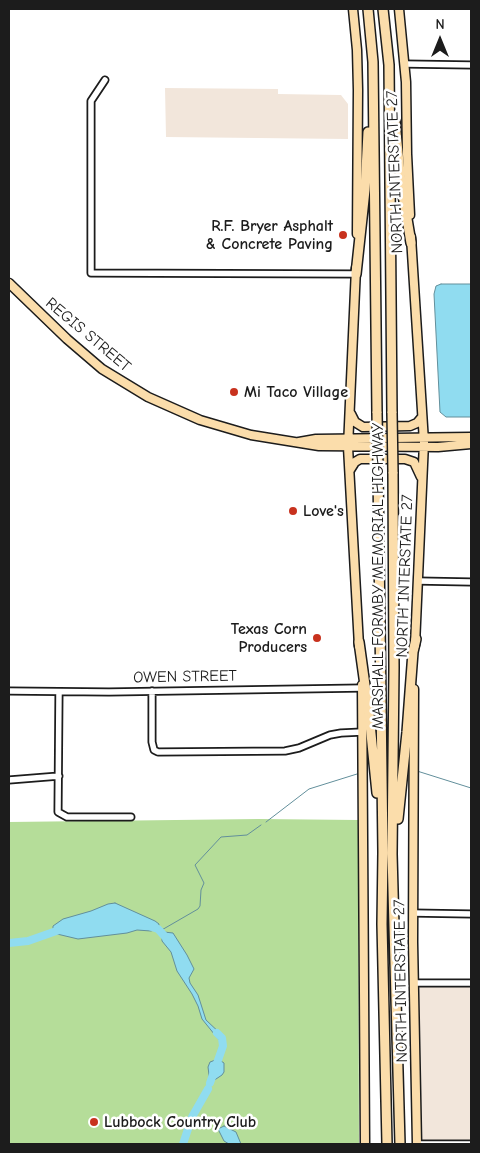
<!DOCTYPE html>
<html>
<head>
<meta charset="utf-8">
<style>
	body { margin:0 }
	#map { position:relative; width:480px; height:1153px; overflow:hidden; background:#fff; font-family:"Comic Neue",sans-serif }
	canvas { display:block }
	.frame { position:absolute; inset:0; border:10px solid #1c1c1c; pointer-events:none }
	.north { position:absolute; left:415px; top:15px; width:50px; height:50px; -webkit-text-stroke:4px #fff; paint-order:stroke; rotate:0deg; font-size:14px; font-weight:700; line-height:20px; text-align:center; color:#1c1c1c }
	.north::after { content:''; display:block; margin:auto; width:18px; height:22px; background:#1c1c1c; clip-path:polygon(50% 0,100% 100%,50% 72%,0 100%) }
</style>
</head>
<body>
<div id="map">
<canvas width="480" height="1153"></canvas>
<div class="frame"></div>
<div class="north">N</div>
</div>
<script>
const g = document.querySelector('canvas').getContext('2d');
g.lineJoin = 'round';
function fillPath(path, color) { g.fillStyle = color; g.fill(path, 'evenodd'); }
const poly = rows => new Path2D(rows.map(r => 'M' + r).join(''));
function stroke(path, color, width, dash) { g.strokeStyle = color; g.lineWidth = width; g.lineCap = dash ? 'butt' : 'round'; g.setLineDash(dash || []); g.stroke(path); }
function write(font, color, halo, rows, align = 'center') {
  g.font = font + ' "Comic Neue",sans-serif'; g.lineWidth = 5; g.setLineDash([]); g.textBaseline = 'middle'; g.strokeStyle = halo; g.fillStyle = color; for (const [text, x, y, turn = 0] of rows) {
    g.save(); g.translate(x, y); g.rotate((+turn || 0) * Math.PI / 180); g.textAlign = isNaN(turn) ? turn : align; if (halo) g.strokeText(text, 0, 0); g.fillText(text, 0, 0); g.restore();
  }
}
fillPath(poly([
	[165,88,278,89,278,94,341,95,348,104,348,139,166,137],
	[422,985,471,985,471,1144,422,1144,417,990]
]), '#f2e6db');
fillPath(poly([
	[259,819,358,820,359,1144,9,1144,9,822]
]), '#b5dd99');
const water = poly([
	[441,284,471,284,471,417,446,417,440,412,434,294,436,286,441,284],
	[115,903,155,921,159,924,158,929,151,931,137,930,127,933,78,939,57,934,53,929,53,926,63,919,91,911,108,904,115,903],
	[164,932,173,933,187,955,194,969,189,978,190,983,198,995,206,1020,223,1036,224,1043,219,1040,202,1019,198,1006,192,994,177,971,171,952,162,941,162,934,164,932],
	[218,1059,224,1063,224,1072,222,1075,210,1083,208,1067,210,1062,218,1059],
	[224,1126,236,1132,241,1144,229,1144,224,1141,218,1129,224,1126]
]);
fillPath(water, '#90dcf0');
stroke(water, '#628f9b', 1);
stroke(poly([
	[417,771,471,788],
	[266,822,309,789,357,774],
	[160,931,198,909,200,906,201,890,204,883,195,865,221,837,247,835,261,825]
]), '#628f9b', 1);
stroke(poly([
	[149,926,158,929,169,941],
	[9,943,28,941,62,929],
	[210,1083,223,1046,222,1038,217,1033],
	[183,1144,192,1117,208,1089]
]), '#90dcf0', 8);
const minor = poly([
	[405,64,471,65],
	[105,80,91,101,91,273,356,274],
	[418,581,471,582],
	[9,691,109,692,362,688],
	[152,691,152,742,154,750,158,752,285,751,299,748,330,735,341,733,362,732],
	[59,692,58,812,67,817,131,817],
	[9,780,59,776],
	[413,913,471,914],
	[414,983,471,983],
	[417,1144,471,1144]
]);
const major = poly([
	[353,9,357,50,358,90,357,234],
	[399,9,406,82,407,154,410,215],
	[411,237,424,442,415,645],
	[356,268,348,447,359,646],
	[9,283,67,339,102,369,148,397,200,420,251,435,319,446,438,447,471,444],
	[351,414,355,422,363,427,410,426,417,423,422,417],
	[299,442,316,439,471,437],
	[350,470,355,462,360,459,405,459,414,462,421,477],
	[362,685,365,1144],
	[414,689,413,942,417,1144]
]);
const highway = poly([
	[368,9,373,62,377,413],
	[383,9,389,65,392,413],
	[395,122,401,183,411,243],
	[356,274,365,190,368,132],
	[378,472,383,852,382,924,387,1144],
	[393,472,394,668,392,854,400,1144],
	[359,642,369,714,377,793],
	[398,819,407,732,413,652,416,639]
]);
stroke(minor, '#1c1c1c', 9);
stroke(major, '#1c1c1c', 11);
stroke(highway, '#1c1c1c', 12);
stroke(minor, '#fff', 5.5);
stroke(major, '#fbddab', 8);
stroke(highway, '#fbddab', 9);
const highwayBridge = poly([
	[377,413,378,472],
	[392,413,393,472]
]);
stroke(highwayBridge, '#1c1c1c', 12, []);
stroke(highwayBridge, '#fbddab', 9);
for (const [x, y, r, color] of [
	[343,235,5,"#c8321e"],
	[234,392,5,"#c8321e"],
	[293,511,5,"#c8321e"],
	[317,638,5,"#c8321e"],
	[94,1122,5,"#c8321e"]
]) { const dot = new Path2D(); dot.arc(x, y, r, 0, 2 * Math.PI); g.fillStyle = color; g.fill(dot); stroke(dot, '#fff', 2); }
write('16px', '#1c1c1c', '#fff', [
	["NORTH INTERSTATE 27",395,172,-92],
	["REGIS STREET",88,335,40],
	["MARSHALL FORMBY MEMORIAL HIGHWAY",378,576,-90],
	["NORTH INTERSTATE 27",405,576,-88],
	["OWEN STREET",185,677,-1],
	["NORTH INTERSTATE 27",401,981,-91]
]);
write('bold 16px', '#1c1c1c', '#fff', [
	["R.F. Bryer Asphalt",333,226,"right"],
	["& Concrete Paving",333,244,"right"],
	["Mi Taco Village",244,392],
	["Love's",303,511],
	["Texas Corn",307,629,"right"],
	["Producers",307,647,"right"],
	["Lubbock Country Club",104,1122]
], 'left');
</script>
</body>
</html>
